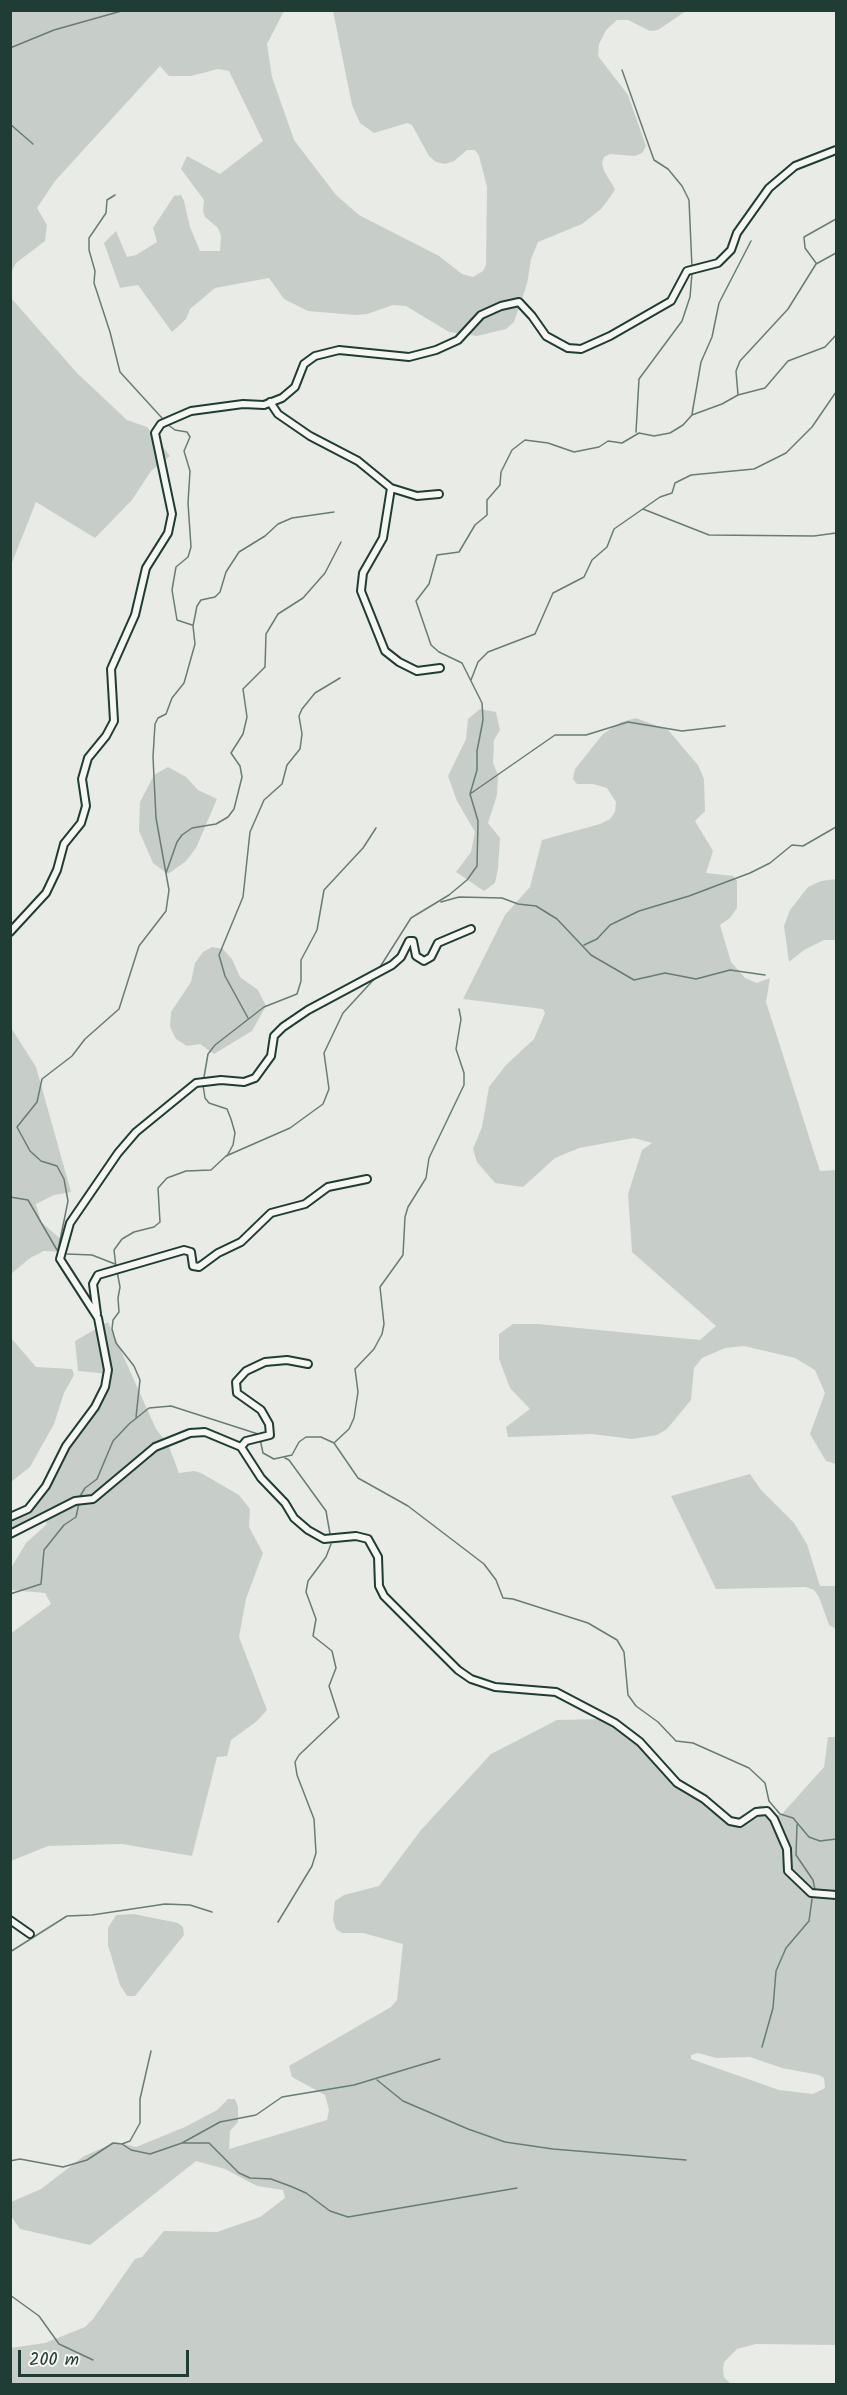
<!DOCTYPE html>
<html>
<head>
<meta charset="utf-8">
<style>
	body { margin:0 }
	#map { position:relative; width:847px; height:2395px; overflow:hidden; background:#e9ebe7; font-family:Kalam,sans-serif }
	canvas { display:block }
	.frame { position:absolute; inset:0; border:12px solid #1f3d34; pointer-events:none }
	.scale { position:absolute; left:18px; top:2350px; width:171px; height:27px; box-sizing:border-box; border:3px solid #1f3d34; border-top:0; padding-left:8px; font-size:18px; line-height:21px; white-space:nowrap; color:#1f3d34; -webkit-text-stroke:4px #f6f6f2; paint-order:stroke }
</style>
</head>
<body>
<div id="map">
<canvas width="847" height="2395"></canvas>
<div class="frame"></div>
<div class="scale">200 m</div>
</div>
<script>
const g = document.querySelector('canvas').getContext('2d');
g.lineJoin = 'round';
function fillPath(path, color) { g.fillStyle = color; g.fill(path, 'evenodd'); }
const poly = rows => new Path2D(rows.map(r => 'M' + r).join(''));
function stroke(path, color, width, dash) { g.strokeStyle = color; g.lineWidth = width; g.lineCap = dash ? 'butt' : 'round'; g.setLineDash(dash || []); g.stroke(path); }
fillPath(poly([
	[10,11,284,11,267,44,272,77,294,140,336,195,359,215,439,256,462,274,473,277,483,271,486,265,487,187,479,156,475,150,467,150,454,161,445,164,436,162,429,156,412,125,407,123,374,133,360,123,352,105,333,11,686,11,658,30,650,31,628,20,617,20,606,30,599,44,598,56,628,95,646,146,642,153,635,156,610,154,604,157,602,163,604,171,615,189,611,196,601,209,582,224,538,242,531,259,527,284,514,322,506,329,477,336,449,332,406,306,393,305,367,314,355,315,308,311,284,299,269,278,215,288,190,309,186,319,172,332,138,285,120,288,104,243,116,231,127,257,136,255,157,242,153,228,174,196,181,195,184,201,190,227,200,251,220,251,221,236,218,228,205,217,203,211,204,200,181,169,187,156,220,174,263,141,229,71,218,69,191,76,169,76,160,66,55,181,37,208,47,225,45,241,16,263,11,272],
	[11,298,77,373,127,420,147,427,170,456,151,471,132,500,95,538,36,502,11,565],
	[480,709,496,712,500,730,494,740,493,763,498,775,497,795,488,823,500,838,498,868,495,883,484,891,456,872,471,852,475,832,457,801,448,776,466,739,468,719],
	[636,718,668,730,698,765,704,779,705,811,695,821,713,851,706,873,733,876,737,881,737,908,730,918,720,925,731,962,745,978,757,983,770,978,766,1002,820,1171,836,1170,836,1464,826,1461,810,1434,825,1393,815,1370,795,1358,744,1346,725,1348,702,1358,694,1368,691,1400,667,1429,657,1435,632,1439,592,1434,508,1437,506,1427,530,1409,510,1388,499,1359,499,1334,513,1324,538,1324,700,1340,716,1326,632,1252,628,1194,642,1150,652,1143,634,1138,579,1148,555,1158,523,1187,495,1183,477,1162,473,1149,482,1127,489,1087,506,1065,534,1039,545,1013,543,1009,463,999,505,915,530,887,542,840,600,824,610,819,615,812,616,802,607,788,593,784,577,784,573,779,575,769,603,734,621,722],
	[168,767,186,777,198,790,217,799,196,848,186,861,168,874,153,863,139,831,140,802,154,775],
	[836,879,836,940,824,940,804,950,789,962,784,926,790,910,808,887,821,881],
	[212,947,223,949,232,959,240,977,258,990,266,1006,252,1031,214,1054,200,1044,187,1046,176,1039,170,1027,171,1012,191,982,195,963,203,952],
	[10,1026,36,1067,71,1192,54,1195,36,1204,41,1222,63,1241,60,1252,44,1251,30,1258,11,1274],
	[108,1322,156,1429,168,1444,179,1473,194,1471,201,1473,239,1495,250,1509,249,1527,263,1553,246,1599,239,1637,267,1710,257,1721,231,1740,227,1756,217,1757,192,1856,122,1844,48,1846,11,1861,10,1634,51,1604,45,1593,11,1590,11,1568,26,1543,47,1524,44,1519,11,1533,11,1517,22,1511,40,1496,103,1392,109,1374,78,1371,75,1341],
	[11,1338,36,1367,72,1369,74,1375,64,1393,54,1424,30,1467,11,1482],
	[750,1474,761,1490,794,1523,807,1544,820,1586,836,1586,836,1629,829,1625,819,1597,814,1590,806,1587,716,1589,671,1496],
	[601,1719,624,1730,649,1753,676,1786,733,1820,761,1805,775,1815,781,1815,824,1767,828,1737,836,1737,836,2345,756,2344,737,2349,724,2362,723,2370,724,2377,731,2384,11,2384,10,2348,45,2343,85,2327,93,2319,135,2259,142,2257,164,2231,217,2232,260,2217,285,2198,283,2190,257,2186,225,2169,196,2161,90,2245,20,2229,11,2216,11,2202,41,2189,84,2156,116,2142,136,2147,185,2127,217,2110,228,2099,235,2099,238,2107,238,2122,230,2131,229,2149,327,2120,329,2110,325,2095,292,2077,289,2066,391,2007,397,2000,403,1944,363,1933,342,1933,336,1929,333,1919,335,1901,344,1895,379,1886,421,1830,491,1754,557,1720],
	[698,2053,716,2058,750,2057,782,2068,819,2075,824,2078,825,2088,813,2094,779,2090,691,2059,691,2055],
	[134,1914,178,1923,183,1927,184,1935,135,1996,127,1996,120,1985,108,1945,108,1928,116,1915]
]), '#c7cec9');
stroke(poly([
	[10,48,54,30,125,10],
	[622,70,654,160,668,169,682,186,689,200,692,268],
	[10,124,33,144],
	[115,195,107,200,106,213,89,238,89,250,95,271,94,283,110,332,120,372,162,418],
	[816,263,805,248,804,237,836,219],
	[738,395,736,371,740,361,788,309,816,264,836,253],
	[692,414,701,362,712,337,719,303,751,241],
	[167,424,175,430,187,432,190,437,184,451,190,471,188,503,191,547,188,557,176,567,172,590,177,620,192,625],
	[636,432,639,379,682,321,690,297,692,273],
	[643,509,709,535,814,536,836,533],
	[471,680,478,662,488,652,535,634,553,593,584,577,592,560,607,547,614,529,660,497,672,493,675,483,691,475,754,469,786,453,812,427,836,392],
	[470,794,555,735,586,735,628,722,682,731,725,726],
	[166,873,177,842,182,835,192,828,216,824,228,817,234,809,242,777,240,766,231,753,243,734,247,717,243,689,265,667,266,634,278,614,303,598,325,573,341,542],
	[441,902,459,897,502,898,518,904,536,906,557,919,591,955,634,980,665,973,696,979,730,970,765,975],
	[584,945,597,939,610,925,639,911,689,896,750,873,770,863,792,845,803,846,836,827],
	[380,967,411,918,449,895,467,880,477,866,478,821,470,794,477,770,477,751,483,720,482,703,462,663,439,652,431,645,416,601,429,584,437,555,459,552,475,525,487,515,487,500,500,485,501,472,512,450,525,440,548,443,574,452,599,447,608,441,622,443,639,433,654,436,670,433,683,425,692,415,722,404,738,395,765,388,788,361,825,347,836,335],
	[248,1018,225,976,219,955,243,897,250,832,264,800,282,784,287,765,300,749,302,734,299,716,302,709,315,693,340,678],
	[204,1077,208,1054,215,1045,264,1007,297,994,301,981,301,960,317,930,324,890,363,848,376,828],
	[203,1085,205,1098,209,1103,227,1109,231,1119,235,1133,233,1145,227,1156],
	[10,1197,28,1200,57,1250],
	[58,1250,68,1201,64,1179,57,1166,41,1161,30,1151,17,1127,37,1102,42,1079,72,1056,85,1039,119,1009,139,946,166,911,169,890,156,818,153,757,155,724,158,718,166,714,172,698,184,683,195,644,193,626,197,606,201,600,215,597,220,592,226,572,239,552,265,536,278,524,292,518,334,512],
	[67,1254,92,1255,115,1264],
	[116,1267,114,1250,122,1239,134,1232,154,1227,160,1222,158,1188,167,1178,186,1171,211,1170,226,1156,290,1128,323,1104,329,1089,324,1053,343,1013,377,976],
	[117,1271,120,1287,118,1298,119,1312,113,1320,112,1329,116,1343,134,1366,140,1380,136,1417],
	[260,1439,263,1453,274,1459,292,1455,299,1442,306,1437,321,1437,334,1443,358,1478,408,1506,484,1564,496,1580,503,1598,513,1599,588,1623,617,1640,624,1652,628,1695,636,1706,658,1722,676,1741,693,1743,749,1768,765,1783,769,1801,780,1814,793,1818,809,1837,820,1841,836,1839],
	[335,1442,349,1429,354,1418,358,1392,355,1369,374,1349,382,1334,384,1324,380,1287,403,1255,405,1217,408,1207,426,1178,429,1158,464,1085,464,1073,456,1049,461,1019,459,1009],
	[285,1458,289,1460,326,1511,330,1534],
	[79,1498,85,1488,97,1479,113,1441,129,1424,149,1408,171,1406,258,1434],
	[10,1594,41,1584,44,1550,64,1525,76,1517,79,1503],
	[797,1825,796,1855,813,1880,815,1890],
	[278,1922,312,1866,316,1853,314,1819,297,1775,295,1762,299,1755,339,1717,329,1686,336,1668,332,1651,313,1636,316,1619,306,1592,308,1581,326,1557,331,1544],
	[10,1952,67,1916,92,1915,165,1904,190,1905,212,1912],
	[10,1973,10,1993],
	[762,2047,773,2008,776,1971,786,1948,809,1921,812,1899],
	[377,2080,403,2101,468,2129,505,2142,553,2149,686,2160],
	[182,2143,209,2143,239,2173,250,2178,271,2179,290,2186,306,2193,330,2211,348,2217,517,2188],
	[122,2144,131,2150,150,2154,182,2143,220,2122,256,2115,282,2097,354,2085,440,2059],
	[10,2161,20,2159,63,2167,87,2160,113,2143,122,2144,130,2141,140,2123,140,2099,151,2051],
	[10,2295,39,2316,59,2344,93,2360]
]), '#687c75', 1.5);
const minor = poly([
	[270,402,278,414,310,436,358,461,391,488,417,496,439,494],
	[391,488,383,538,363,573,361,591,385,651,399,662,417,671,440,668],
	[10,932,46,893,57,870,64,844,81,823,86,806,82,779,88,758,106,736,114,721,111,669,135,615,146,568,168,533,172,514,155,433,161,424,191,411,243,404,264,405,282,398,295,387,304,364,315,356,339,350,409,357,436,350,458,340,481,315,501,306,519,302,532,316,546,336,568,348,581,349,610,336,671,301,687,271,718,263,731,250,737,233,769,188,795,166,836,150],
	[97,1314,93,1284,98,1275,184,1250,191,1252,193,1266,199,1267,218,1253,241,1242,271,1213,305,1204,328,1187,367,1179],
	[241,1447,246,1441,270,1435,269,1424,261,1410,237,1393,236,1382,246,1371,265,1362,287,1360,308,1364],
	[10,1517,28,1509,46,1486,66,1446,95,1407,105,1387,108,1370,98,1318,60,1259,70,1223,118,1153,136,1132,196,1083,221,1080,244,1082,255,1078,271,1056,274,1036,283,1027,308,1010,392,965,401,957,409,941,413,941,416,956,424,961,431,957,438,943,471,929],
	[10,1534,75,1501,93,1499,155,1447,190,1433,205,1432,241,1447,261,1478,285,1503,294,1518,308,1530,324,1539,356,1536,368,1539,378,1557,379,1586,384,1596,458,1670,471,1679,495,1687,556,1692,615,1723,640,1742,677,1783,704,1799,730,1821,740,1823,756,1812,767,1811,774,1819,787,1849,788,1871,811,1893,836,1895],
	[10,1920,30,1934]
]);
stroke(minor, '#1f3d34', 10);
stroke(minor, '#f6f6f2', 6);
</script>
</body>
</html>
